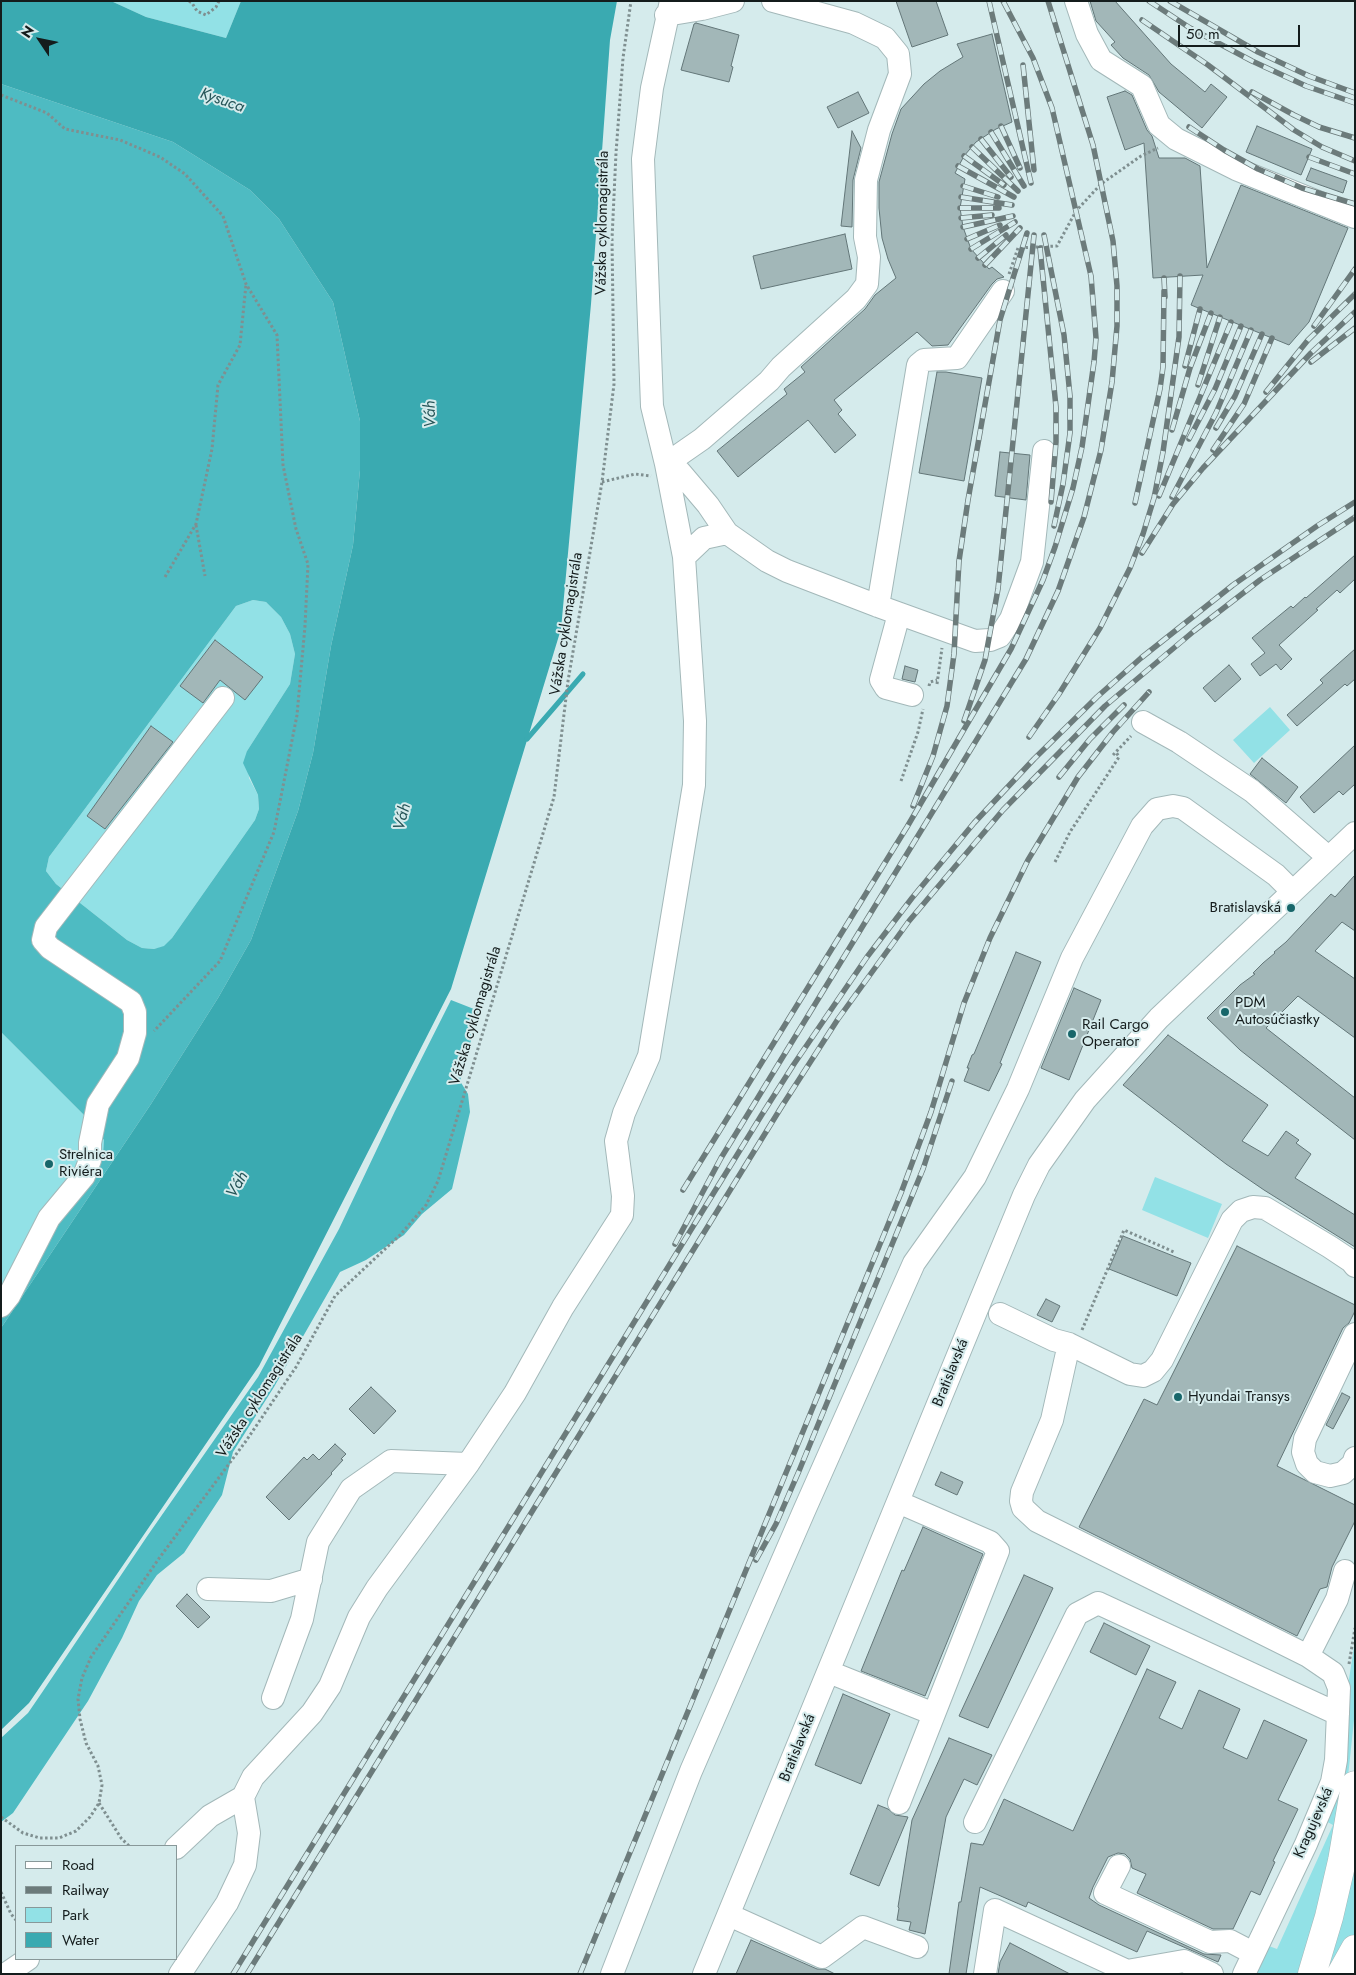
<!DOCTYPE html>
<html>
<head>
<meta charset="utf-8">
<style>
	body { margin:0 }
	#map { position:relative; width:1356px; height:1975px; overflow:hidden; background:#d5ebec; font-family:Jost,sans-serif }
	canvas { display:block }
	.frame { position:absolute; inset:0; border:2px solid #141c1c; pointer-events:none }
	.legend { position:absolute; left:15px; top:1845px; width:162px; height:115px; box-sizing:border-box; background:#d5ebec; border:1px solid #889899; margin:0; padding:6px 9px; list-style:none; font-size:15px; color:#141c1c }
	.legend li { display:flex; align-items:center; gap:10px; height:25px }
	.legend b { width:25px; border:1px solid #889899 }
	.north { position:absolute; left:15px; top:15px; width:50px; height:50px; -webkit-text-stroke:4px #d5ebec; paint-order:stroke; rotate:304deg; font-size:14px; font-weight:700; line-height:20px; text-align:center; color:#141c1c }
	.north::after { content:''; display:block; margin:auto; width:18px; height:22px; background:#141c1c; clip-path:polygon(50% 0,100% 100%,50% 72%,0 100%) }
	.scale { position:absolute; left:1178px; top:25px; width:122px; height:22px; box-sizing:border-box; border:2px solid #141c1c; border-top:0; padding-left:6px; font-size:15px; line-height:18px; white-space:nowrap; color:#141c1c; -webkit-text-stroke:4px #d5ebec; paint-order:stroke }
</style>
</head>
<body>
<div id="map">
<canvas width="1356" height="1975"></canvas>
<div class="frame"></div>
<ul class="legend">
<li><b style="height:6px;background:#fff"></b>Road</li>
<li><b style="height:6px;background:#6c7b7b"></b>Railway</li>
<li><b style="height:14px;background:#92e1e6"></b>Park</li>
<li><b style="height:14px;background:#3aaab1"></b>Water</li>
</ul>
<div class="north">N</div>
<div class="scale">50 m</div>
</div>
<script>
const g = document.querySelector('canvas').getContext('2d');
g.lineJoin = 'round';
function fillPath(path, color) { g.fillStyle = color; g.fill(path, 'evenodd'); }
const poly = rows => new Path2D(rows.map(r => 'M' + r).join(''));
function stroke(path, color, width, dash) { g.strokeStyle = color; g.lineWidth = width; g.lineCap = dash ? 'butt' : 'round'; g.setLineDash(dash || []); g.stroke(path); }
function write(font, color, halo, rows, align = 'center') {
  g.font = font + ' Jost,sans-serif'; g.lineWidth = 4; g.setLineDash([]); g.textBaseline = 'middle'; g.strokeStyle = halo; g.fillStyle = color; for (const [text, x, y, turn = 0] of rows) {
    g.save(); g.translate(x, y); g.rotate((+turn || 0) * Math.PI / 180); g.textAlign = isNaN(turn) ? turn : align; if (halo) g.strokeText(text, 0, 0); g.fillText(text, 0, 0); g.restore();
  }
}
fillPath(poly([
	[111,1,241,1,226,38,146,17],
	[253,600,266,602,281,617,290,634,295,654,290,684,247,751,249,778,258,795,259,809,255,820,172,938,164,947,154,949,142,948,127,940,56,884,46,871,49,857,236,606],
	[1270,707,1290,730,1254,763,1233,740],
	[1,1032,83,1114,104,1140,103,1154,91,1175,1,1314],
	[1155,1177,1222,1204,1208,1238,1142,1210],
	[1355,1640,1355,1711,1347,1786,1303,1974,1253,1974,1266,1945,1277,1949,1333,1825,1322,1819,1344,1727,1349,1716,1347,1692],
	[1355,1839,1355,1974,1321,1974]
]), '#92e1e6');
fillPath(poly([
	[1,84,173,142,250,190,279,219,333,302,360,421,360,470,353,545,331,646,313,753,298,811,251,940,218,998,151,1104,1,1328,1,1314,46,1237,91,1175,103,1154,104,1140,83,1114,1,1032],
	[253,600,266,602,281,617,290,634,295,654,290,684,247,751,243,763,258,795,259,809,255,820,172,938,164,946,154,949,142,948,127,940,56,884,46,871,49,857,236,606],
	[451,1000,479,1011,460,1081,468,1094,470,1112,452,1189,422,1214,404,1235,366,1260,340,1272,274,1387,233,1452,222,1495,184,1553,157,1575,139,1601,122,1638,88,1701,13,1813,1,1822,1,1738,28,1713,41,1694,148,1535,258,1377,339,1229,395,1111]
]), '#4ebbc2');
fillPath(poly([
	[1,1,111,1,146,17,226,38,241,1,617,1,610,40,591,304,561,629,451,989,259,1366,29,1703,1,1730,1,1328,151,1104,218,998,251,940,298,811,313,753,331,646,353,545,360,470,360,421,333,302,279,219,250,190,173,142,1,84]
]), '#3aaab1');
stroke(poly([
	[527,739,583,674]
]), '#3aaab1', 5);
const building = poly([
	[896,1,936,1,948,35,912,47,896,1],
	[1090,1,1115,1,1171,64,1205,92,1211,84,1227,97,1202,128,1159,92,1149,75,1123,58,1111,45,1115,42,1096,21,1090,1],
	[696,23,739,35,731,66,733,67,729,82,681,70,694,24,696,23],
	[992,34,1012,122,996,129,976,142,964,156,955,173,965,179,960,208,963,227,971,249,989,269,992,267,1004,277,997,279,992,284,948,345,932,346,917,332,834,400,842,410,838,414,856,435,835,453,808,420,738,477,717,451,787,394,784,389,805,372,801,367,865,309,875,295,896,278,888,259,882,238,879,208,879,182,892,134,901,109,924,84,940,71,963,57,957,44,992,34],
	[1125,91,1132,95,1147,130,1152,136,1159,158,1185,158,1200,166,1207,268,1241,185,1348,228,1309,322,1289,345,1191,305,1203,275,1153,278,1144,143,1125,150,1107,97,1125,91],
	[858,92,869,113,838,128,827,107,858,92],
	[1257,126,1312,149,1301,175,1246,152,1257,126],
	[852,131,861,148,853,180,852,227,841,226,852,131],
	[1311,168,1347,181,1343,193,1306,180,1311,168],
	[845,234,852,269,761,289,753,256,845,234],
	[937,372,946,372,982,378,964,481,919,473,937,372],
	[1000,452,1030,455,1026,500,995,496,1000,452],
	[1355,555,1355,579,1340,593,1337,590,1316,609,1318,610,1279,645,1292,659,1281,670,1276,664,1260,676,1251,664,1265,653,1252,638,1291,606,1293,608,1305,597,1306,598,1355,555],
	[215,640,263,677,245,700,220,680,203,703,180,686,215,640],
	[1355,649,1355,679,1347,686,1345,684,1297,726,1287,715,1323,683,1320,680,1355,649],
	[1229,665,1241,679,1215,702,1203,688,1229,665],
	[905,666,918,670,915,682,902,679,905,666],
	[151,726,173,742,105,829,87,816,151,726],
	[1355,745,1355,784,1343,795,1339,791,1314,813,1300,797,1355,745],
	[1262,758,1298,787,1286,803,1250,774,1262,758],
	[1355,875,1355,931,1342,922,1315,951,1355,979,1355,1038,1298,996,1266,1028,1355,1098,1355,1140,1240,1050,1207,1018,1240,985,1255,974,1253,973,1263,963,1275,953,1274,952,1286,942,1331,894,1335,897,1355,875],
	[1016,952,1041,962,1000,1063,1002,1064,989,1091,964,1081,969,1068,967,1068,972,1055,974,1054,1016,952],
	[1074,988,1101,1000,1069,1080,1041,1068,1074,988],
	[1168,1035,1268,1105,1242,1141,1268,1156,1286,1131,1299,1140,1296,1143,1311,1154,1295,1178,1355,1215,1355,1247,1264,1190,1226,1164,1123,1085,1168,1035],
	[1123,1236,1191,1263,1177,1296,1109,1269,1123,1236],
	[1237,1246,1355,1305,1355,1311,1349,1323,1343,1328,1277,1466,1355,1505,1355,1521,1332,1567,1327,1587,1320,1589,1297,1636,1079,1527,1144,1399,1157,1405,1237,1246],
	[1046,1299,1060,1306,1052,1322,1037,1315,1046,1299],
	[371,1387,396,1411,374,1434,349,1409,371,1387],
	[1342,1393,1350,1397,1333,1429,1326,1425,1342,1393],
	[335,1444,346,1454,341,1459,343,1460,331,1473,332,1474,289,1520,266,1497,304,1457,307,1460,313,1454,319,1460,335,1444],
	[941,1472,963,1482,957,1495,935,1485,941,1472],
	[923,1527,983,1554,925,1696,861,1671,902,1570,904,1571,923,1527],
	[1024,1575,1053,1588,988,1728,959,1716,1024,1575],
	[187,1594,210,1617,198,1628,176,1606,187,1594],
	[1104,1623,1150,1646,1136,1675,1090,1652,1104,1623],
	[1147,1669,1176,1682,1159,1718,1182,1729,1199,1690,1240,1709,1223,1748,1247,1759,1264,1720,1307,1740,1278,1800,1298,1809,1273,1861,1275,1862,1260,1895,1251,1891,1233,1929,1213,1929,1137,1893,1146,1874,1132,1868,1130,1859,1125,1854,1118,1853,1108,1857,1093,1887,1089,1898,1099,1905,1204,1954,1221,1955,1218,1962,1147,1931,1137,1952,1028,1902,1026,1907,980,1887,966,1974,949,1974,959,1902,961,1902,971,1843,983,1845,1004,1799,1073,1831,1147,1669],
	[843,1694,890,1714,861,1784,815,1765,843,1694],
	[949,1738,992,1755,977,1785,964,1779,946,1817,925,1934,909,1930,911,1922,897,1920,899,1908,898,1907,912,1820,949,1738],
	[878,1805,888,1809,895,1815,908,1817,879,1886,850,1874,878,1805],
	[751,1940,817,1969,825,1969,835,1974,736,1974,751,1940],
	[1010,1943,1070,1974,998,1974,1000,1962,1010,1943]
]);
fillPath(building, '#a2b7b8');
stroke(building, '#637678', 1);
const minor = poly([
	[773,1,854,23,885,38,898,54,900,74,879,130,866,180,865,237,869,257,867,284,856,299,781,367,769,381,702,439,666,464,680,472,708,505,727,533,767,561,787,571,878,606,975,641,990,640,1000,636,1011,619,1032,562,1044,451],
	[1076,1,1087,34,1101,60,1142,86,1159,125,1176,139,1236,169,1355,217],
	[666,15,702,9,733,1],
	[684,557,704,538,727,533],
	[878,606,918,365,924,360,957,358,1003,291],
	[899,614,881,680,886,688,912,695],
	[1143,722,1179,742,1252,791,1328,857],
	[1,1306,9,1296,49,1218,84,1176,90,1160,90,1143,98,1104,128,1058,135,1033,135,1012,131,1002,50,948,43,940,46,927,223,698],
	[1000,1314,1054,1340,1069,1344,1130,1374,1143,1376,1153,1371,1162,1360,1232,1220,1241,1211,1253,1207,1265,1208,1330,1247,1351,1261,1355,1266],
	[1355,1334,1305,1439,1303,1452,1307,1464,1315,1472,1330,1476,1343,1473,1353,1464,1355,1458],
	[1069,1344,1052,1420,1022,1492,1021,1501,1023,1508,1037,1521,1308,1656,1333,1673,1339,1688,1336,1760,1332,1782,1306,1844,1244,1974],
	[898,1502,990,1542,998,1551,899,1803],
	[208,1589,271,1591,311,1579],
	[1308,1656,1337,1599,1345,1571],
	[829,1672,934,1714],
	[273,1698,302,1619,318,1542,351,1489,391,1461,468,1464],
	[975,1822,1077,1614,1098,1603,1338,1714],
	[176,1848,210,1816,243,1797,253,1777,312,1713,330,1686,359,1617,377,1588,468,1464,515,1393,563,1307,622,1215,623,1196,616,1141,624,1113,649,1056,694,785,695,721,684,557,666,464,652,406,643,159,652,88,671,1],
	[1119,1866,1105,1893,1210,1942,1230,1941,1253,1953],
	[729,1915,822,1957,863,1927,917,1947],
	[6,1974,28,1959],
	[180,1974,227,1903,245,1865,249,1833,243,1797],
	[612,1974,691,1771,804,1511,914,1263,975,1177,1018,1089,1072,958,1142,826,1157,809,1173,806,1183,808,1276,875,1292,891],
	[704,1974,979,1304,1024,1195,1039,1165,1085,1100,1159,1018,1355,833],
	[985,1974,995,1910,1127,1971,1184,1961,1212,1974]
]);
const major = poly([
	[1312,1974,1329,1917,1342,1861,1355,1785],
	[1341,1974,1355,1949]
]);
stroke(minor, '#a3b8b9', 24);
stroke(major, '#a3b8b9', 29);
stroke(poly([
	[189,1,192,3,197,11,206,15,216,7,219,1],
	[1,95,47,113,65,129,120,140,160,157,185,174,223,216,246,284,277,335,283,465,296,529,308,564,305,626,297,715,274,832,220,961,154,1031],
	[1009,274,1018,248,1057,246,1076,211,1101,184,1141,156,1158,148],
	[602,482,635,474,651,476],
	[196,525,205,576],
	[165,577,196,524,212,449,218,385,240,345,246,284],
	[937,684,942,648],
	[929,686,930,682,937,680],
	[1113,755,1131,736],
	[901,781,918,732,923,709],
	[1055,862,1070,832,1119,757,1116,752],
	[1082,1330,1124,1230,1174,1252],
	[1349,1664,1355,1628],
	[99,1803,121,1838,129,1846],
	[1,1817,23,1833,40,1838,59,1838,76,1831,90,1817,99,1803,102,1785,98,1766,86,1743,80,1719,78,1699,82,1678,91,1657,160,1557,246,1441,296,1367,335,1296,400,1235,426,1205,438,1181,554,797,568,681,602,482,614,384,612,239,616,153,623,58,631,1],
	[1,1892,11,1914,16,1920]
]), '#7f8f90', 3, [2.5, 2.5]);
stroke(minor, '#fff', 22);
stroke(major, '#fff', 28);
const rail = poly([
	[989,1,1031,183],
	[1149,1,1190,28,1252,61,1306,86,1355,103],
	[1170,1,1258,52,1309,76,1355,93],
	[1142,20,1208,65,1294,130,1322,147,1355,161],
	[1023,65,1034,170],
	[1252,92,1294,115,1319,127,1355,138],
	[1001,126,1020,168],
	[1189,127,1224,150,1258,169,1302,188,1355,204],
	[991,132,1024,186],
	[981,139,1011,177],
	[972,147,1018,191],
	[964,156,1004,185],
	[1309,157,1355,174],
	[958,166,1014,197],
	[963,186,998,197],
	[961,197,1012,205],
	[960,208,999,208],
	[961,218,992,215],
	[963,227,1013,216],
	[1044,235,1064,335,1070,396,1070,433,1063,484,1054,526],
	[967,239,1000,225],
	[1040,248,1056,407,1056,442,1051,502],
	[971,249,1015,222],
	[978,258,1006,235],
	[985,265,1020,228],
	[1164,278,1165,297],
	[1314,326,1355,269],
	[1311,362,1355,328],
	[1185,366,1200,309],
	[1198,385,1220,317],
	[1266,392,1308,340,1355,294],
	[1216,428,1235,396,1262,334],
	[1172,430,1190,368,1211,313],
	[1189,439,1215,389,1241,326],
	[1213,450,1244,404,1272,338],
	[1159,496,1231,322],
	[1172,497,1216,413,1251,330],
	[1135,503,1160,389,1163,367,1164,291],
	[1142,553,1173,504,1203,468,1311,353,1355,312],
	[964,721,985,660,998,589,1034,235],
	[1029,737,1059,694,1100,628,1130,568,1143,534,1154,498,1163,452,1179,337,1180,276],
	[1059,777,1090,739,1124,705],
	[913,806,933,756,947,706,954,654,959,561,968,500,1000,320,1027,233],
	[683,1190,907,827,1011,649,1043,580,1055,547,1073,488,1082,447,1094,362,1096,338,1091,276,1052,108,1033,58,1003,1],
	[675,1244,721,1158,1026,659,1058,591,1084,517,1101,450,1112,382,1117,326,1117,286,1113,241,1093,145,1048,1],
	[756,1560,776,1524,799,1471,923,1169,952,1081],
	[233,1974,761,1116,794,1064,867,957,912,898,974,823,1034,759,1097,697,1141,658,1233,585,1317,526,1355,502],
	[247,1974,782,1106,838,1019,909,921,1003,810,1105,706,1194,631,1260,580,1355,517],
	[580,1974,901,1193,931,1112,964,1003,990,938,1028,860,1078,777,1113,732,1149,692]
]);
stroke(rail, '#6c7b7b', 5.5);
stroke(rail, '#d5ebec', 4, [11]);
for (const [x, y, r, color] of [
	[1291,908,5,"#17666a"],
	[1225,1012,5,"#17666a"],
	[1072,1034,5,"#17666a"],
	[49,1164,5,"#17666a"],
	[1178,1397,5,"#17666a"]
]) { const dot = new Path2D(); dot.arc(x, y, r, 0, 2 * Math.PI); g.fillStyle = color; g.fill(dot); stroke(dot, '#d5ebec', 2); }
write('15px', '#141c1c', '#d5ebec', [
	["Vážska cyklomagistrála",603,223,-89],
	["Vážska cyklomagistrála",567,624,-81],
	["Vážska cyklomagistrála",476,1016,-73],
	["Bratislavská",951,1373,-68],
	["Vážska cyklomagistrála",260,1396,-57],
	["Bratislavská",798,1748,-68],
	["Kragujevská",1314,1823,-66]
]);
write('15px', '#141c1c', '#d5ebec', [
	["Bratislavská",1281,908,"right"],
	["PDM",1235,1003],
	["Autosúčiastky",1235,1020],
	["Rail Cargo",1082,1025],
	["Operator",1082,1042],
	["Strelnica",59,1155],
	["Riviéra",59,1172],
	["Hyundai Transys",1188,1397]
], 'left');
write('italic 16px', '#255457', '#d5ebec', [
	["Kysuca",222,101,19],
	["Váh",431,414,-92],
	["Váh",403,817,-75],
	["Váh",238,1185,-60]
]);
</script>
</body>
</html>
